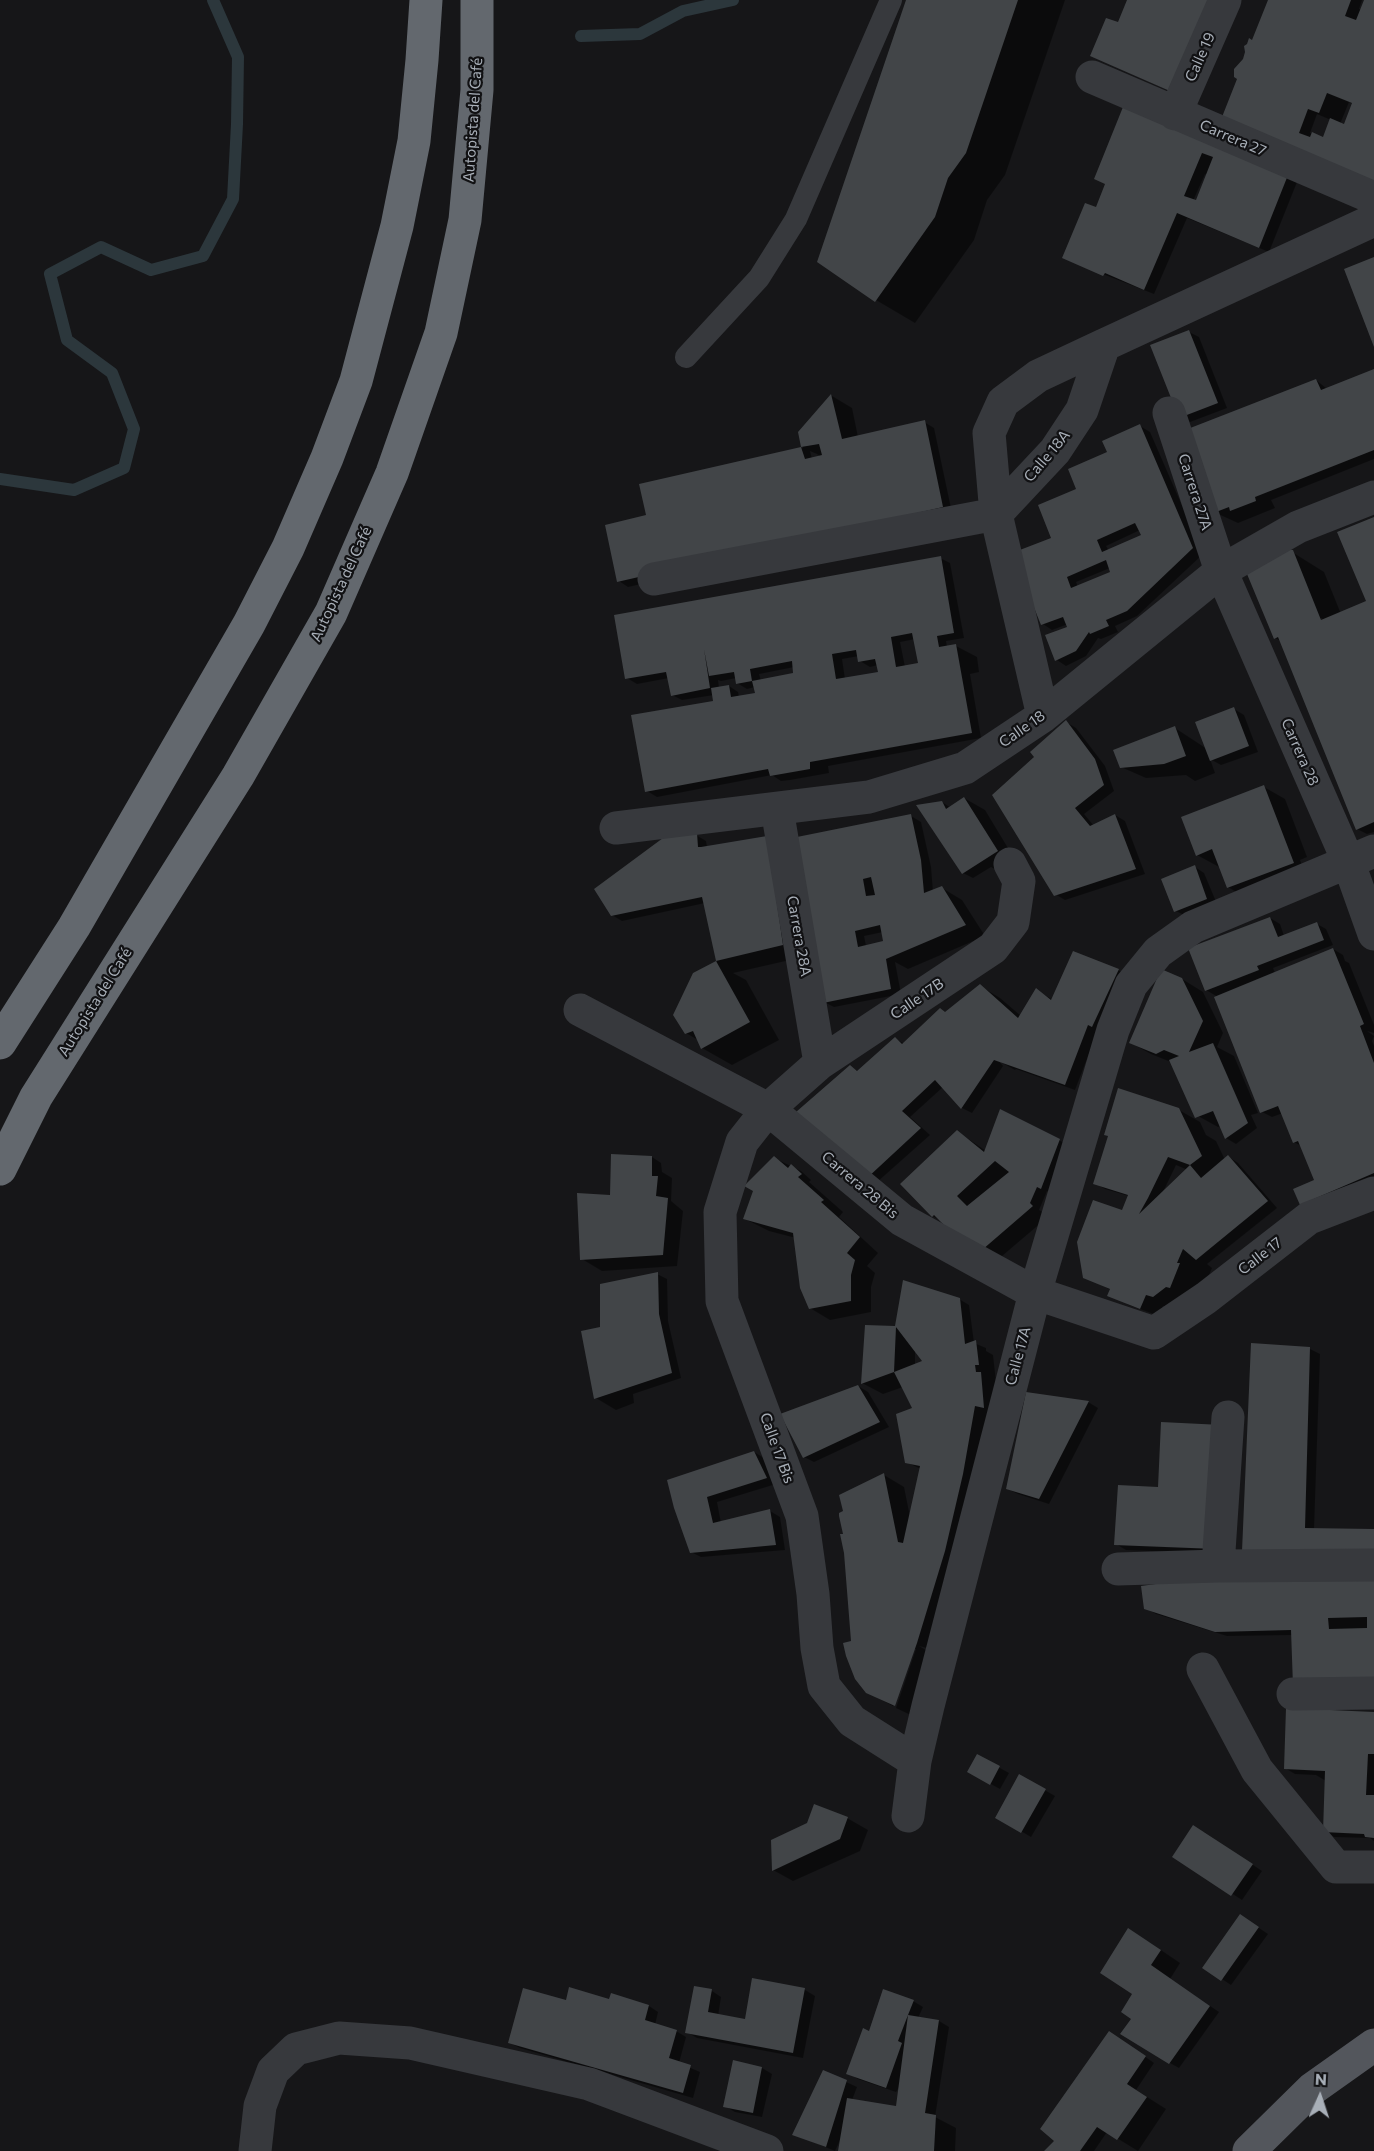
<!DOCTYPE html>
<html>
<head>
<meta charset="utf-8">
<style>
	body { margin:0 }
	#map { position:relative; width:1374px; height:2151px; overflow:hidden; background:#161618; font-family:Commissioner,sans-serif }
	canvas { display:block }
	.north { position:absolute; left:1290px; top:2067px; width:60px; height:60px; -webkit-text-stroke:4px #111113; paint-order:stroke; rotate:3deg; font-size:16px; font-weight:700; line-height:24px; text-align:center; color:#a8afb8 }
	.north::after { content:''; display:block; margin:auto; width:21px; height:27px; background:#a8afb8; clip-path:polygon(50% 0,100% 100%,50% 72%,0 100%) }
</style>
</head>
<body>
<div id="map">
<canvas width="1374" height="2151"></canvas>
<div class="north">N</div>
</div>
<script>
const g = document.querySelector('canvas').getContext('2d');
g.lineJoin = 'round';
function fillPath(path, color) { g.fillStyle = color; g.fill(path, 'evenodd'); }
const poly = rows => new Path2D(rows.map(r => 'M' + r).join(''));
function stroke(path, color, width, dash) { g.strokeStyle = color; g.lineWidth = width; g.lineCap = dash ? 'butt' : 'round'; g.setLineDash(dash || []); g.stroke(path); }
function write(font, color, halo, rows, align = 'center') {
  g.font = font + ' Commissioner,sans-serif'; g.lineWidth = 4.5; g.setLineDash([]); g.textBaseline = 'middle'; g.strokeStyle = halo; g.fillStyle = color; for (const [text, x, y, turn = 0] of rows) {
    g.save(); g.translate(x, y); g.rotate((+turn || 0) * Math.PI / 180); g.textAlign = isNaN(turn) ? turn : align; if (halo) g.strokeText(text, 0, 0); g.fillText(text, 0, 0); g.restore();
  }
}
fillPath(poly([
	[908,0,1065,0,1005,175,987,200,974,240,915,323,876,300],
	[1129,0,1183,97,1092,56,1119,24],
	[1270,0,1362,0,1359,9,1362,10,1366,0,1374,0,1374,182,1314,160,1248,56],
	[1349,102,1353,104,1345,126,1340,124],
	[1317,114,1331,120,1324,138,1310,133],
	[1126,104,1299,177,1269,252,1187,218,1154,294,1085,267,1096,209,1106,185],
	[1205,174,1207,175,1197,202,1193,201],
	[1189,332,1199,337,1227,408,1190,422,1180,417],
	[1374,370,1374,459,1271,500,1275,508,1238,523,1214,512,1316,380,1327,389],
	[832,396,852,408,858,437,924,422,934,428,952,513,628,587,619,581,648,516,680,476,803,448,800,432],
	[810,451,817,454,821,457,812,459],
	[1140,426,1150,432,1203,554,1137,616,1115,626,1118,632,1101,639,1098,638,1086,656,1066,666,1057,660,1069,628,1068,624,1052,630,1043,624,1053,539,1078,490],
	[1140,530,1143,536,1109,551,1106,546],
	[1110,568,1110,573,1078,587,1076,582],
	[1374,519,1374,832,1367,834,1357,829,1281,641,1275,638,1292,552,1324,572,1341,614,1368,602],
	[1322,618,1323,621,1297,628],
	[940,558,950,563,964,638,946,641,947,647,956,646,977,657,979,672,970,674,981,738,828,766,829,773,790,780,781,781,772,775,657,797,647,791,715,702,714,695,682,700,672,695,669,678,637,684,627,678],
	[915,639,920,666,905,667,900,642],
	[859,656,860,661,870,667,878,665,879,673,845,679,842,659],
	[794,667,795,674,761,681,759,674],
	[736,678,737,683,747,689,755,687,756,695,739,697,738,692,729,686,719,688,718,680,721,681],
	[1234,709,1244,715,1258,752,1221,765,1210,759,1215,773,1195,781,1186,775,1146,778,1121,767,1175,728,1207,749],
	[1066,722,1076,728,1105,766,1114,791,1084,814,1094,826,1115,815,1125,821,1145,874,1065,900,1055,894,1036,758],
	[1264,787,1285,799,1307,857,1300,860,1303,868,1238,893,1228,887,1221,868,1197,855],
	[964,798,985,810,1017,863,1002,873,991,867,973,878,963,873,942,802,951,808],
	[911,816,921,822,931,867,933,892,942,888,962,900,985,936,908,969,895,962,901,994,834,1007,824,1002,794,840],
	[883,932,885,945,866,946,864,936],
	[696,835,706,841,707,847,803,957,733,973,746,980,779,1040,732,1065,702,1048,698,1040,686,1033,694,975,717,962,705,903,622,921,612,915],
	[1195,867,1204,873,1217,904,1186,916,1176,911],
	[1270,918,1280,924,1284,936,1317,924,1326,929,1333,945,1273,968,1275,973,1333,949,1343,955,1345,961,1349,963,1374,1025,1374,1033,1367,1031,1374,1036,1372,1041,1374,1046,1374,1182,1311,1210,1316,1181,1301,1146,1294,1142,1283,1113,1272,1117,1262,1112,1218,997,1206,990],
	[1118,970,1128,976,1098,1030,1075,1090,1016,1069,1015,1070,999,1061,1003,1066,972,1113,962,1108,943,1087,910,1117,930,1135,876,1183,867,1178,851,1067,859,1072,895,1039,905,1044,980,986,1000,998,1021,1016,1036,990,1053,1000],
	[1182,979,1203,992,1223,1033,1217,1047,1234,1056,1258,1113,1251,1115,1257,1128,1236,1144,1226,1138,1221,1126,1218,1127,1198,1116,1176,1064,1151,1054,1131,1043],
	[1179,1110,1200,1122,1206,1135,1216,1141,1225,1160,1229,1157,1238,1163,1277,1208,1207,1264,1212,1268,1197,1304,1184,1314,1163,1306,1159,1316,1129,1305,1119,1299,1111,1290,1085,1277,1129,1213,1129,1196,1105,1189,1095,1183],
	[1176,1165,1188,1170,1162,1194],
	[958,1132,986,1151,1059,1140,1069,1146,1058,1197,1047,1191,1039,1210,1049,1216,1002,1256,995,1256,933,1216,902,1184],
	[652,1157,661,1163,662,1172,672,1178,671,1201,683,1211,677,1266,602,1271,582,1259,615,1196],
	[774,1158,801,1171,811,1180,809,1182,843,1212,839,1217,878,1253,867,1266,875,1273,871,1287,871,1312,830,1320,810,1308,796,1238,769,1231,745,1219],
	[657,1274,667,1279,668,1321,681,1378,633,1394,634,1403,616,1410,596,1398,604,1327],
	[959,1299,969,1305,974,1343,986,1348,986,1351,993,1355,1000,1418,927,1648,919,1646,936,1656,915,1717,896,1708,916,1649,912,1649,893,1706,867,1692,852,1642,845,1535,884,1475,904,1487,910,1517,921,1469,906,1462,914,1411,903,1387,883,1394,862,1383,866,1326,898,1328],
	[915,1350,924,1362,915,1365],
	[1310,1349,1320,1354,1314,1529,1374,1530,1253,1556],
	[858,1386,868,1392,889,1427,814,1462,804,1457],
	[1088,1402,1098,1408,1049,1504,1018,1494,1008,1489],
	[754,1452,764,1458,776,1484,717,1502,721,1523,770,1511,780,1517,785,1550,701,1557,691,1552,675,1507],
	[1160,1488,1226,1554,1126,1550,1116,1544],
	[1374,1574,1374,1695,1292,1635,1227,1636,1156,1614,1146,1608],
	[1374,1714,1374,1841,1370,1838,1334,1837,1324,1831,1326,1781,1316,1775,1295,1774,1285,1768],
	[978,1756,1009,1773,1000,1789,969,1772],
	[1020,1776,1055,1796,1031,1837,997,1817],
	[847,1818,868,1830,860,1851,793,1881,773,1870],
	[1204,1832,1262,1871,1242,1900,1174,1856],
	[1250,1922,1268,1934,1231,1985,1222,1979],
	[1149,1942,1180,1963,1170,1979,1219,2012,1179,2068,1170,2063,1133,2019,1134,1994],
	[753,1980,805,1990,815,1996,803,2058,697,2038,687,2032,712,1991,721,1997,718,2016,746,2021],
	[610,2000,649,2006,658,2012,655,2025,676,2031,686,2037,679,2063,700,2072,693,2098,520,2048,510,2043,567,2002],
	[913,2001,923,2007,918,2018,939,2021,949,2027,935,2117,956,2128,955,2151,840,2151,842,2140,840,2140,835,2151,794,2134,824,2072,857,2087,852,2100,902,2108,900,2086,896,2092,858,2079,848,2073,869,2033],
	[1119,2038,1154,2063,1136,2090,1166,2109,1138,2151,1107,2132,1094,2151,1046,2151,1057,2140],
	[762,2068,772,2074,762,2117,735,2112,725,2106]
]), '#0007');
stroke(poly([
	[581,36,640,34,683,11,733,0],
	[0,479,74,490,124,468,134,429,112,373,67,340,50,274,101,247,151,270,203,256,233,199,237,124,238,57,213,0]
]), '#2c373c', 12);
fillPath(poly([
	[906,0,1018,0,966,153,948,178,935,217,875,302,817,262],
	[1127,0,1212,0,1172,92,1090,56,1106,18,1118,22],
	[1268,0,1351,0,1345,16,1356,20,1364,0,1374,0,1374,182,1222,117,1237,79,1234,77,1234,69,1243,59,1245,52,1244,46,1247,44,1249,38,1252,40],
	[1327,93,1352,103,1344,124,1330,118,1323,137,1312,132,1310,137,1299,133,1308,109,1319,113],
	[1125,102,1290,170,1259,248,1177,213,1144,290,1105,273,1103,276,1062,258,1085,203,1096,207,1105,184,1094,179],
	[1202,153,1213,157,1196,200,1184,196],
	[1374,257,1374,347,1344,269],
	[1189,330,1218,403,1179,418,1150,345],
	[1374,369,1374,450,1255,497,1256,501,1230,511,1229,507,1216,512,1180,432,1316,379,1321,390],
	[831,394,842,439,925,420,943,507,617,582,605,525,646,515,639,484,801,447,805,459,822,455,819,444,801,447,798,432],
	[1140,424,1193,548,1127,611,1106,620,1109,626,1090,634,1089,632,1076,651,1055,661,1045,635,1067,627,1063,617,1041,625,1012,553,1051,538,1038,505,1076,489,1068,469,1107,452,1102,441],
	[1135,523,1141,535,1102,552,1097,540],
	[1106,560,1110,572,1071,588,1067,577],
	[1374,517,1374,822,1356,830,1278,637,1274,639,1247,574,1285,549,1293,550,1321,620,1366,601,1337,532],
	[941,556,954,633,937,636,939,647,956,644,972,733,810,762,810,769,770,776,768,769,645,792,631,715,713,701,711,688,729,685,731,697,755,693,752,681,793,673,792,661,750,669,752,681,736,684,734,672,709,676,704,649,710,688,671,696,666,672,625,679,614,615],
	[912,633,918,663,896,667,891,637],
	[856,650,858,662,875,659,878,672,836,679,832,654],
	[1234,707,1249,746,1210,761,1195,722],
	[1066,720,1095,759,1104,785,1075,808,1090,826,1115,814,1136,869,1054,896,992,795,1034,757,1030,752],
	[1175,726,1186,756,1164,764,1120,768,1113,750],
	[1264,785,1294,863,1227,888,1212,849,1196,856,1181,817],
	[964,797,998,851,962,874,916,805,942,801,946,809],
	[911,814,921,860,924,893,942,886,966,925,886,959,891,989,823,1003,792,838],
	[871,877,875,895,866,896,863,879],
	[880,925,883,941,858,947,855,931],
	[697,833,698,847,701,847,767,836,783,945,716,961,702,897,611,916,594,889,663,838],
	[1195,865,1207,899,1174,912,1161,879],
	[1270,917,1278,937,1317,922,1324,940,1257,966,1259,970,1205,991,1188,948],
	[1333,948,1364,1024,1360,1026,1374,1063,1374,1173,1300,1205,1293,1189,1314,1180,1298,1141,1293,1143,1278,1106,1260,1113,1214,997],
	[1073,951,1119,969,1092,1027,1088,1025,1065,1085,994,1060,961,1109,935,1080,902,1111,921,1128,866,1179,796,1112,850,1065,857,1071,895,1037,902,1044,940,1008,945,1012,980,984,1018,1018,1036,988,1051,1000],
	[716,961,750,1022,701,1049,693,1031,685,1034,673,1015,693,973],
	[1161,969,1182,978,1203,1021,1189,1052,1213,1043,1248,1123,1225,1139,1213,1111,1195,1118,1169,1060,1179,1056,1164,1050,1156,1054,1129,1043],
	[1118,1088,1179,1108,1202,1156,1190,1165,1201,1178,1228,1155,1268,1201,1196,1260,1183,1249,1177,1263,1180,1263,1170,1288,1166,1287,1153,1297,1146,1295,1140,1309,1107,1296,1110,1289,1083,1278,1077,1242,1093,1200,1122,1210,1128,1195,1093,1184,1108,1136,1104,1135],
	[1168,1157,1190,1165,1139,1214,1148,1198],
	[1000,1109,1060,1139,1041,1189,1037,1187,1030,1203,1033,1206,982,1250,944,1225,934,1215,932,1217,900,1184,957,1130,984,1152],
	[995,1161,1009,1172,967,1206,957,1196],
	[611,1154,652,1156,652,1176,658,1176,656,1196,668,1198,663,1255,580,1260,577,1193,610,1195],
	[774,1156,788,1168,791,1164,802,1174,798,1177,824,1200,821,1202,860,1237,847,1253,855,1260,851,1275,851,1301,809,1309,800,1288,793,1233,743,1219,753,1191,744,1186],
	[658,1272,659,1314,672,1373,594,1399,581,1331,600,1327,600,1284],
	[903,1280,960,1298,965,1344,976,1340,979,1365,975,1365,976,1372,981,1372,984,1408,975,1406,963,1474,945,1551,917,1643,895,1706,866,1693,855,1679,846,1656,843,1643,851,1641,844,1553,840,1534,843,1534,839,1516,839,1513,843,1511,839,1495,884,1473,898,1542,903,1543,920,1466,905,1463,896,1414,912,1408,894,1372,922,1361,896,1327,894,1372,861,1384,865,1325,895,1326],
	[1251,1343,1310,1347,1305,1528,1374,1529,1374,1557,1242,1551],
	[858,1385,880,1422,803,1458,780,1414],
	[1026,1392,1089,1401,1039,1499,1006,1489],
	[1161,1422,1222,1425,1216,1549,1114,1545,1118,1485,1158,1487],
	[754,1451,767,1478,707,1497,713,1523,770,1509,776,1545,690,1553,674,1508,667,1480],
	[1374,1572,1374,1686,1293,1686,1291,1630,1215,1632,1144,1609,1141,1586,1214,1576],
	[1367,1617,1367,1628,1329,1629,1328,1618],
	[1286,1708,1374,1712,1374,1754,1368,1754,1366,1795,1374,1795,1374,1838,1365,1837,1364,1834,1323,1832,1325,1771,1284,1769],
	[977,1754,1000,1766,990,1785,967,1772],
	[1019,1774,1046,1789,1021,1833,995,1818],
	[814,1804,848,1817,840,1839,772,1871,771,1840,807,1823],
	[1193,1825,1253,1864,1231,1896,1172,1857],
	[1240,1914,1259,1927,1221,1981,1202,1968],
	[1128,1928,1161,1950,1151,1965,1210,2006,1169,2064,1120,2034,1131,2019,1121,2012,1132,1994,1100,1973],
	[752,1978,805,1988,793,2053,685,2033,694,1986,712,1989,708,2012,745,2019],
	[569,1987,609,1999,611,1993,649,2005,645,2020,677,2030,669,2058,691,2065,683,2093,508,2043,523,1988,566,2000],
	[883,1989,914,2000,908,2015,939,2020,925,2113,936,2115,934,2151,838,2151,847,2098,896,2106,908,2015,898,2041,902,2043,886,2088,846,2074,863,2028,869,2031],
	[1109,2031,1146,2056,1127,2084,1147,2097,1117,2140,1097,2127,1080,2151,1044,2151,1054,2141,1040,2129],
	[733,2060,762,2067,753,2113,723,2107],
	[823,2070,847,2080,826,2147,792,2135]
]), '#424548');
stroke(poly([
	[686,357,759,278,796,219,891,0]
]), '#37393d', 22);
stroke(poly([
	[1092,77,1374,198],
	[1175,114,1225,0],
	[1169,413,1221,571,1348,861,1374,934],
	[654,579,996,514,1055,451,1082,410,1104,345,1374,220],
	[1043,716,996,514,989,433,1003,402,1038,376,1104,345],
	[777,809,820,1063],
	[616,828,869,797,965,768,1043,716,1221,571,1298,527,1374,497],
	[580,1010,768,1109,902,1220,1035,1293,1154,1333,1206,1298,1309,1218,1374,1193],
	[1218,1566,1228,1417],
	[1118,1569,1218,1566,1374,1565],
	[1203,1669,1257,1770,1336,1867,1374,1867],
	[1293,1694,1374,1693],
	[915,1761,852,1721,824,1686,817,1648,813,1594,802,1516,722,1301,720,1212,742,1142,768,1109,820,1063,993,948,1013,922,1019,881,1010,864],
	[908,1816,915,1761,928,1706,1035,1293,1113,1030,1131,985,1158,952,1193,927,1374,851],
	[255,2151,260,2106,273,2071,296,2049,339,2038,410,2043,589,2084,767,2151]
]), '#37393d', 33);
stroke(poly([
	[1249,2151,1312,2089,1374,2045]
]), '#53565c', 33);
stroke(poly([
	[0,1043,74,927,249,624,288,548,327,458,356,381,397,226,414,141,422,60,426,0],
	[0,1169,36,1097,238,776,331,613,392,473,441,333,465,220,477,90,477,0]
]), '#63686e', 33);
write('15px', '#a8afb8', '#111113', [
	["Calle 19",1200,57,-66],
	["Autopista del Café",473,120,-86],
	["Carrera 27",1233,138,23],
	["Calle 18A",1047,456,-50],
	["Carrera 27A",1195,492,72],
	["Autopista del Café",341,584,-65],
	["Calle 18",1022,729,-35],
	["Carrera 28",1300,752,66],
	["Carrera 28A",799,936,80],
	["Calle 17B",917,999,-34],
	["Autopista del Café",95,1002,-58],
	["Carrera 28 Bis",860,1185,40],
	["Calle 17",1260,1256,-38],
	["Calle 17A",1018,1356,-75],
	["Calle 17 Bis",777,1448,70]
]);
</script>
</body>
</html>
